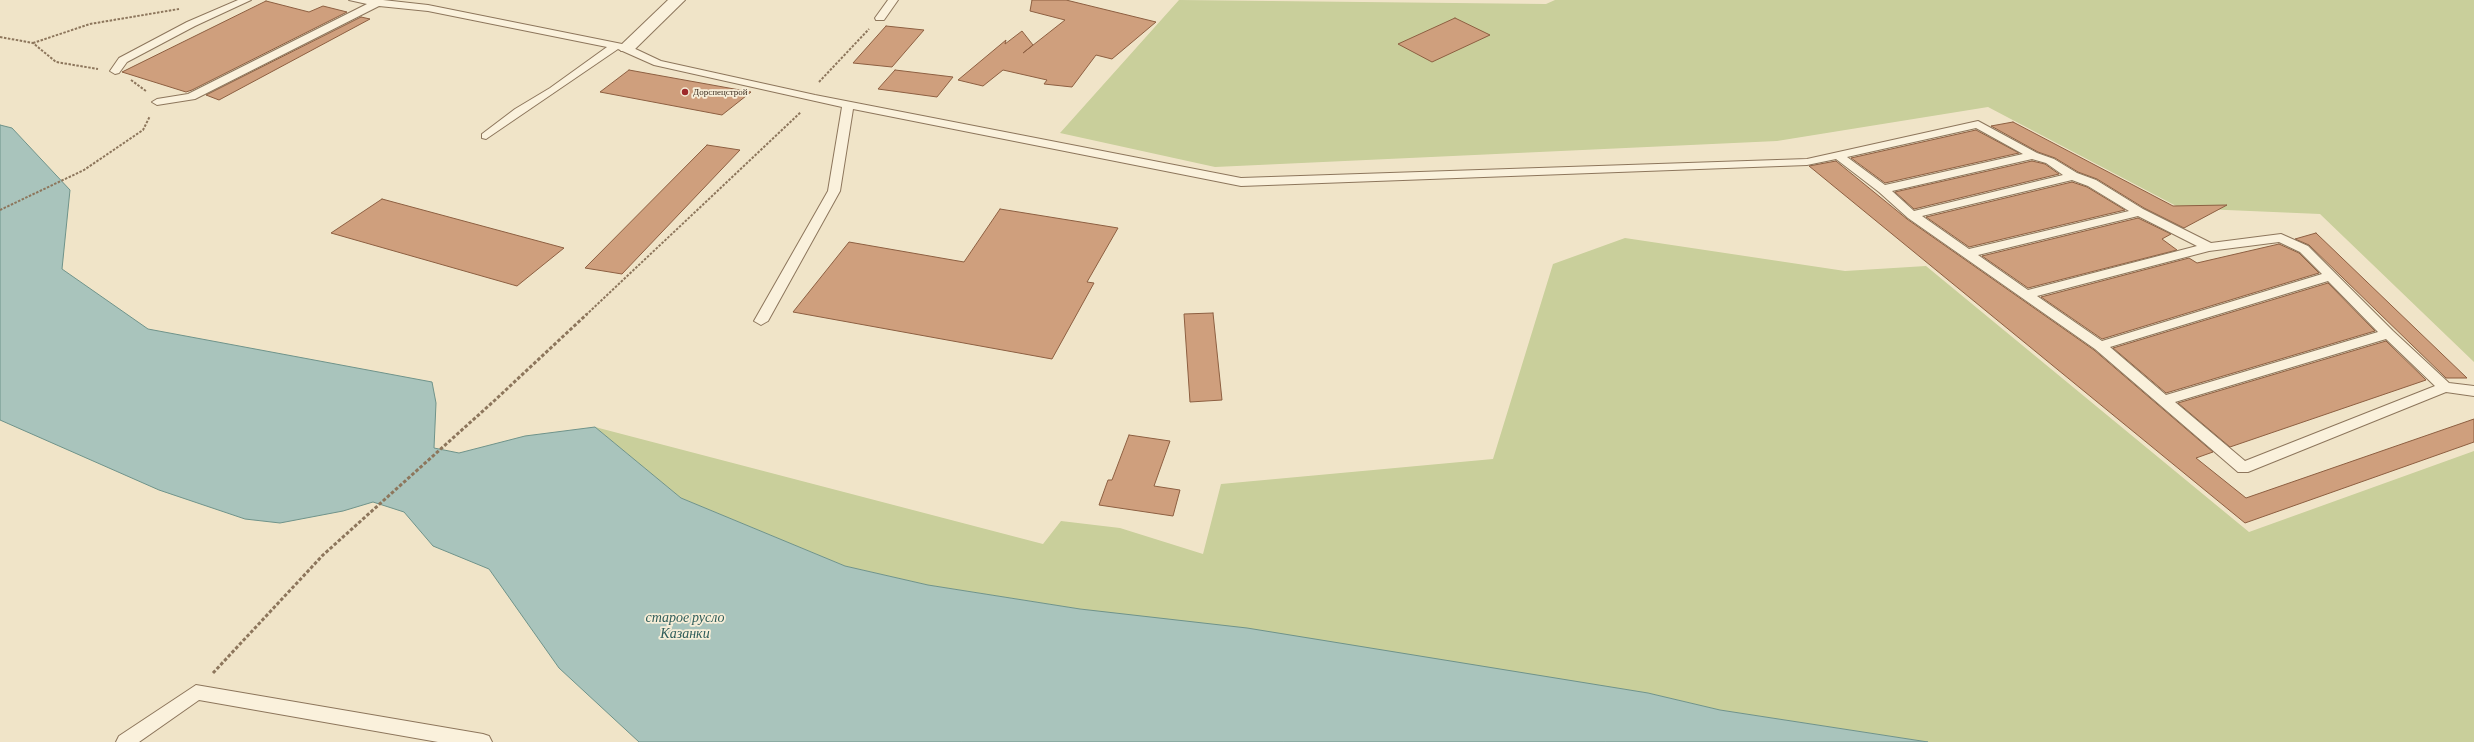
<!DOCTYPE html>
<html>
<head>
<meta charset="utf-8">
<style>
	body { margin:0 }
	canvas { display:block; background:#f0e4c8 }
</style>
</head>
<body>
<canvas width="2474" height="742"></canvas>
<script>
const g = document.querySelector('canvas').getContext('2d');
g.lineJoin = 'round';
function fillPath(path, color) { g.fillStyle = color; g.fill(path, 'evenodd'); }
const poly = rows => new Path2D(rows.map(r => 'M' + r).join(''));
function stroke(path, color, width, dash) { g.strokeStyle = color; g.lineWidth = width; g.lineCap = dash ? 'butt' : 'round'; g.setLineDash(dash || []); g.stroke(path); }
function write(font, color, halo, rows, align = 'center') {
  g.font = font + ' "Crimson Pro",serif'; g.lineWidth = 3.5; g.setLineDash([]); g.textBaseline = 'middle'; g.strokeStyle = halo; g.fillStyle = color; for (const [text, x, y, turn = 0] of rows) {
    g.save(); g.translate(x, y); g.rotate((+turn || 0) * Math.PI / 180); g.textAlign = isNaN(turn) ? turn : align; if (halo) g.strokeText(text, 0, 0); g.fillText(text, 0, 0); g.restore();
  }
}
fillPath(poly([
	[1179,0,1546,4,1555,0,2474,0,2474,362,2320,214,2180,208,1988,107,1777,141,1215,167,1060,133],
	[1625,238,1845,271,1926,266,2249,532,2474,451,2474,742,1928,742,1720,710,1648,693,1080,609,928,585,845,566,681,498,595,427,1043,544,1061,521,1120,528,1203,554,1221,484,1493,459,1553,264]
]), '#c9cf9b');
const water = poly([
	[0,125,12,128,70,190,62,269,148,329,432,382,436,403,434,448,459,453,525,436,595,427,681,498,845,566,928,585,1080,609,1247,628,1648,693,1720,710,1928,742,639,742,559,668,489,569,433,546,404,512,373,502,343,511,280,523,245,519,159,490,0,420,0,125]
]);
fillPath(water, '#a9c4bc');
stroke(water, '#6f938a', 1);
const building = poly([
	[1032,0,1066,0,1156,22,1112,59,1096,55,1072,87,1044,84,1047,80,1003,70,983,86,958,80,1006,40,1005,44,1022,31,1033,45,1023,53,1065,20,1030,11,1032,0],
	[266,1,309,12,323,6,347,12,192,90,186,92,122,72,266,1],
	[361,17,370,19,219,100,206,95,361,17],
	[1455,18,1490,35,1432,62,1398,44,1455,18],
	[886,26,924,30,892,67,853,63,886,26],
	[629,70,651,74,751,92,722,115,600,92,629,70],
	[895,70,953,77,937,97,878,89,895,70],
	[2013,122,2173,206,2227,205,2184,228,2144,208,2097,179,2078,172,2055,158,2038,152,1991,126,2013,122],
	[1976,130,2019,153,1885,183,1851,158,1976,130],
	[707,145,740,150,622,274,585,268,707,145],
	[1836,161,1907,219,2094,350,2213,452,2196,458,2246,498,2474,419,2474,442,2245,523,1809,166,1836,161],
	[2032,161,2045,164,2059,174,1914,209,1895,192,2032,161],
	[2072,182,2087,187,2125,210,1969,247,1926,217,2072,182],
	[382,199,564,248,517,286,331,233,382,199],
	[1000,209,1118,228,1087,282,1094,283,1052,359,793,312,849,242,964,262,1000,209],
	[2138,218,2171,234,2162,239,2177,250,2028,288,1982,256,2138,218],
	[2316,233,2467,378,2446,378,2309,245,2295,239,2316,233],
	[2279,244,2299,253,2319,273,2102,339,2041,297,2189,258,2197,263,2279,244],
	[2328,283,2375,331,2166,393,2113,348,2328,283],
	[1213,313,1222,400,1190,402,1184,314,1213,313],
	[2386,341,2426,380,2230,447,2178,403,2386,341],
	[1129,435,1170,441,1154,486,1180,490,1173,516,1099,505,1108,480,1112,480,1129,435]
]);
fillPath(building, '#cf9f7d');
stroke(building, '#8d5f41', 1);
const lane = poly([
	[238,0,251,0,195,26,127,62,119,73,115,74,110,71,119,58,187,22,238,0],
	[349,0,383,0,428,5,627,45,661,61,815,95,1241,178,1807,159,1978,121,2037,153,2054,159,2077,173,2096,180,2143,209,2211,243,2281,234,2308,246,2393,331,2449,383,2474,386,2474,396,2446,392,2248,472,2238,472,2095,349,1908,218,1879,192,1836,159,1807,165,1241,186,853,109,840,191,768,321,761,325,754,321,828,191,842,107,654,65,618,49,486,139,482,138,482,134,515,109,550,88,607,47,428,11,379,6,195,99,157,105,152,102,157,99,188,94,367,4,349,0],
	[1976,128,2023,154,1885,185,1847,157,1976,128],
	[2032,159,2046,163,2063,175,1914,211,1892,191,2032,159],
	[2072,180,2088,186,2129,211,1969,249,1922,216,2072,180],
	[2138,216,2197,246,2028,290,1978,255,2138,216],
	[2279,242,2300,252,2322,274,2102,341,2037,296,2209,251,2279,242],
	[2328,281,2378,332,2166,395,2110,347,2328,281],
	[2386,339,2435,386,2245,461,2175,402,2386,339],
	[888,0,898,0,884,20,876,20,875,18,888,0],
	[196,685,483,734,489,736,492,742,438,742,199,700,139,742,116,742,119,736,196,685]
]);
const street = poly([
	[668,0,685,0,633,51,621,51,619,48,621,45,668,0]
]);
stroke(lane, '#8d765c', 2);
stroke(street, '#8d765c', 2);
stroke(poly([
	[0,37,33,43,56,62,98,69],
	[33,43,90,24,179,9],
	[131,80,146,91],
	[819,82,869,29],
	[0,210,84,170,143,130,150,116],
	[586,315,801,112]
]), '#8d765c', 2, [2.5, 1.5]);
stroke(poly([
	[213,673,323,555,494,401,587,314]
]), '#8d765c', 3, [3.5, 2]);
fillPath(lane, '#faf1dc');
fillPath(street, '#faf1dc');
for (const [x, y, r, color] of [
	[685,92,4,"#9e2a2b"]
]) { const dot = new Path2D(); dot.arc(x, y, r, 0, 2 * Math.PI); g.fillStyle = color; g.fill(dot); stroke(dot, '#f7eed8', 1.5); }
write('9px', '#3d2e20', '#f7eed8', [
	["Дорспецстрой",693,92]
], 'left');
write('italic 14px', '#2f5d5a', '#f7eed8', [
	["старое русло",685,618],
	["Казанки",685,634]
]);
</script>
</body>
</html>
